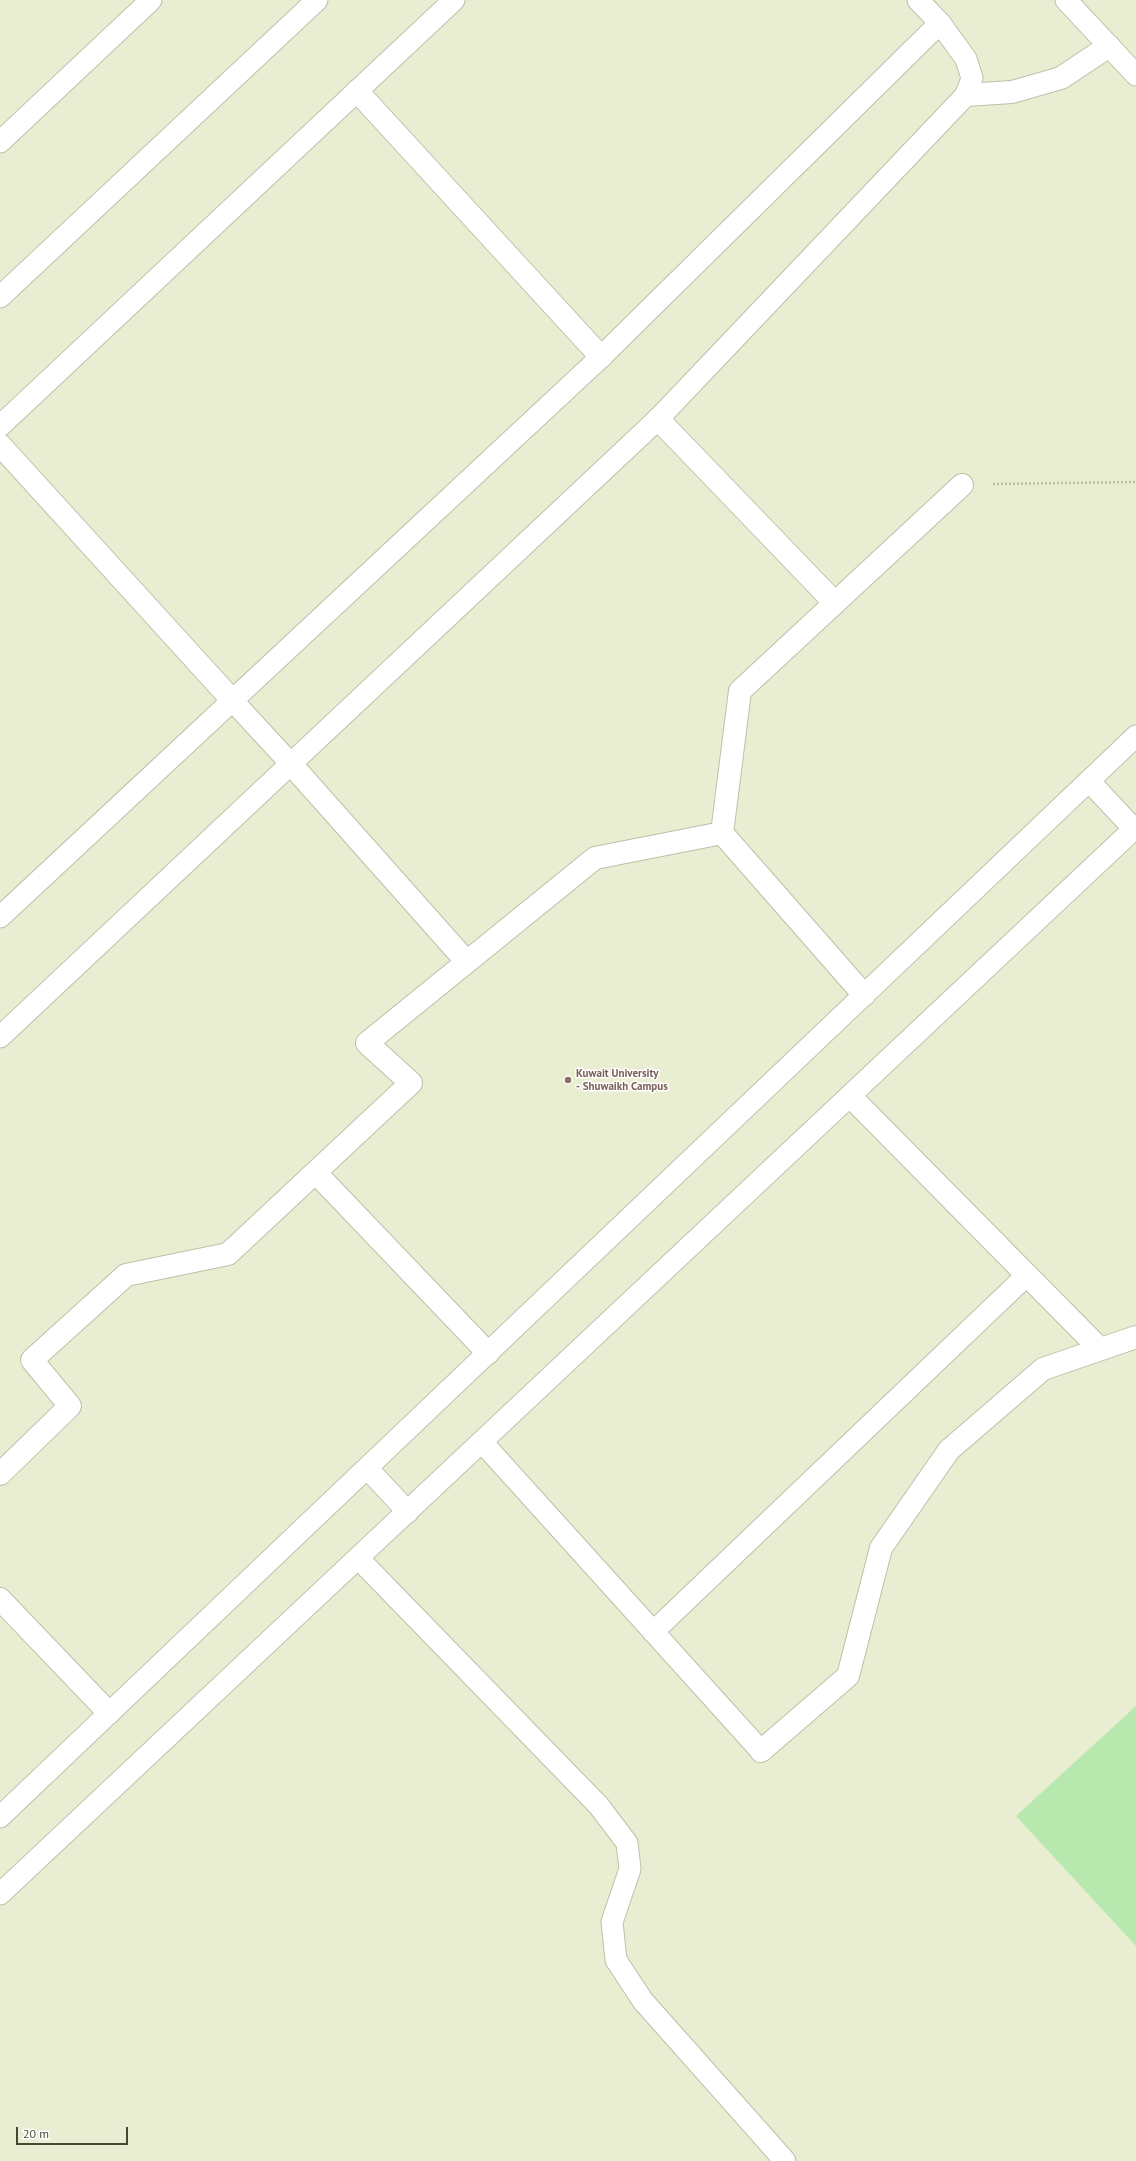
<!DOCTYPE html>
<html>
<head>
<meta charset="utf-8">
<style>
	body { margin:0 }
	#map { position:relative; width:1136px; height:2161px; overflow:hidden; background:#f2f4e7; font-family:"PT Sans",sans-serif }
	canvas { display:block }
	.scale { position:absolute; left:16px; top:2127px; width:112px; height:18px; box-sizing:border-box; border:2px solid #474736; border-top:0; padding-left:5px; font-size:12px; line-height:14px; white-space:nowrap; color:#474736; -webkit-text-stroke:3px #fff; paint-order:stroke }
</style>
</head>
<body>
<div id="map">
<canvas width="1136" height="2161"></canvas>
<div class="scale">20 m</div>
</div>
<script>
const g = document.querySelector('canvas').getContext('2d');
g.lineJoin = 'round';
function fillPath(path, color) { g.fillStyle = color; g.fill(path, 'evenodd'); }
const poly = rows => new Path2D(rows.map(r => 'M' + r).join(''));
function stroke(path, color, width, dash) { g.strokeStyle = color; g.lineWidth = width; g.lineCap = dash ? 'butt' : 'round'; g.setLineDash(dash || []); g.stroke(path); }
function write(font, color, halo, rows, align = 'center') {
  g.font = font + ' "PT Sans",sans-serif'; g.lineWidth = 3; g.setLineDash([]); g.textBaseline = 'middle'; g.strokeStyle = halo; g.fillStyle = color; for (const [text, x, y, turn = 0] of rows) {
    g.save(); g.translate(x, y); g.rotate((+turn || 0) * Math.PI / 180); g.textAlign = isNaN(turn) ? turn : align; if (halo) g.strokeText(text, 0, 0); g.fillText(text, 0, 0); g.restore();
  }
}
fillPath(poly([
	[0,0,1136,0,1136,2161,0,2161]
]), '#e9edd1');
fillPath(poly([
	[1136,1706,1136,1946,1016,1816]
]), '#b7e9af');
const service = poly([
	[1066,0,1136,75],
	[0,142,151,0],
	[0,297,317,0],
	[0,426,454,0],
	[232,700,291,764],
	[1089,781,1136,831],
	[0,917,601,357,940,23],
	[0,1037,658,419,966,95,972,78,966,59,940,23,918,0],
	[482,1442,761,1751],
	[367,1468,408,1512],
	[358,1558,599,1806,627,1843,630,1869,612,1922,616,1960,643,2001,785,2161],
	[653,1632,1027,1275],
	[0,1817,1136,736],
	[0,1894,1136,827]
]);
const pedestrian = poly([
	[357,91,601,357],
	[966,95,1012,92,1061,78,1109,46],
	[658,419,835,603],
	[0,445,232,700],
	[291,764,466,961],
	[722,833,864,995],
	[850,1096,1100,1349],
	[316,1173,488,1353],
	[0,1474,70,1406,32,1360,126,1275,228,1254,411,1083,367,1043,595,858,722,833,740,691,962,485],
	[0,1599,109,1713],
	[761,1751,848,1676,881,1548,949,1450,1043,1369,1136,1337]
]);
stroke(service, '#bec0aa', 23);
stroke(pedestrian, '#bec0aa', 24);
stroke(poly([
	[993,484,1136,482]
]), '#bfc29b', 2.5, [2, 2]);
stroke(service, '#fff', 21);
stroke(pedestrian, '#fff', 22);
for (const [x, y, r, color] of [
	[568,1080,4,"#8d6e63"]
]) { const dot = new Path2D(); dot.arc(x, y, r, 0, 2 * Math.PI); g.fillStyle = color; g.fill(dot); stroke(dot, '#fff', 1.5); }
write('bold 11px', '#785e54', '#fff', [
	["Kuwait University",576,1074],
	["- Shuwaikh Campus",576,1087]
], 'left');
</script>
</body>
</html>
